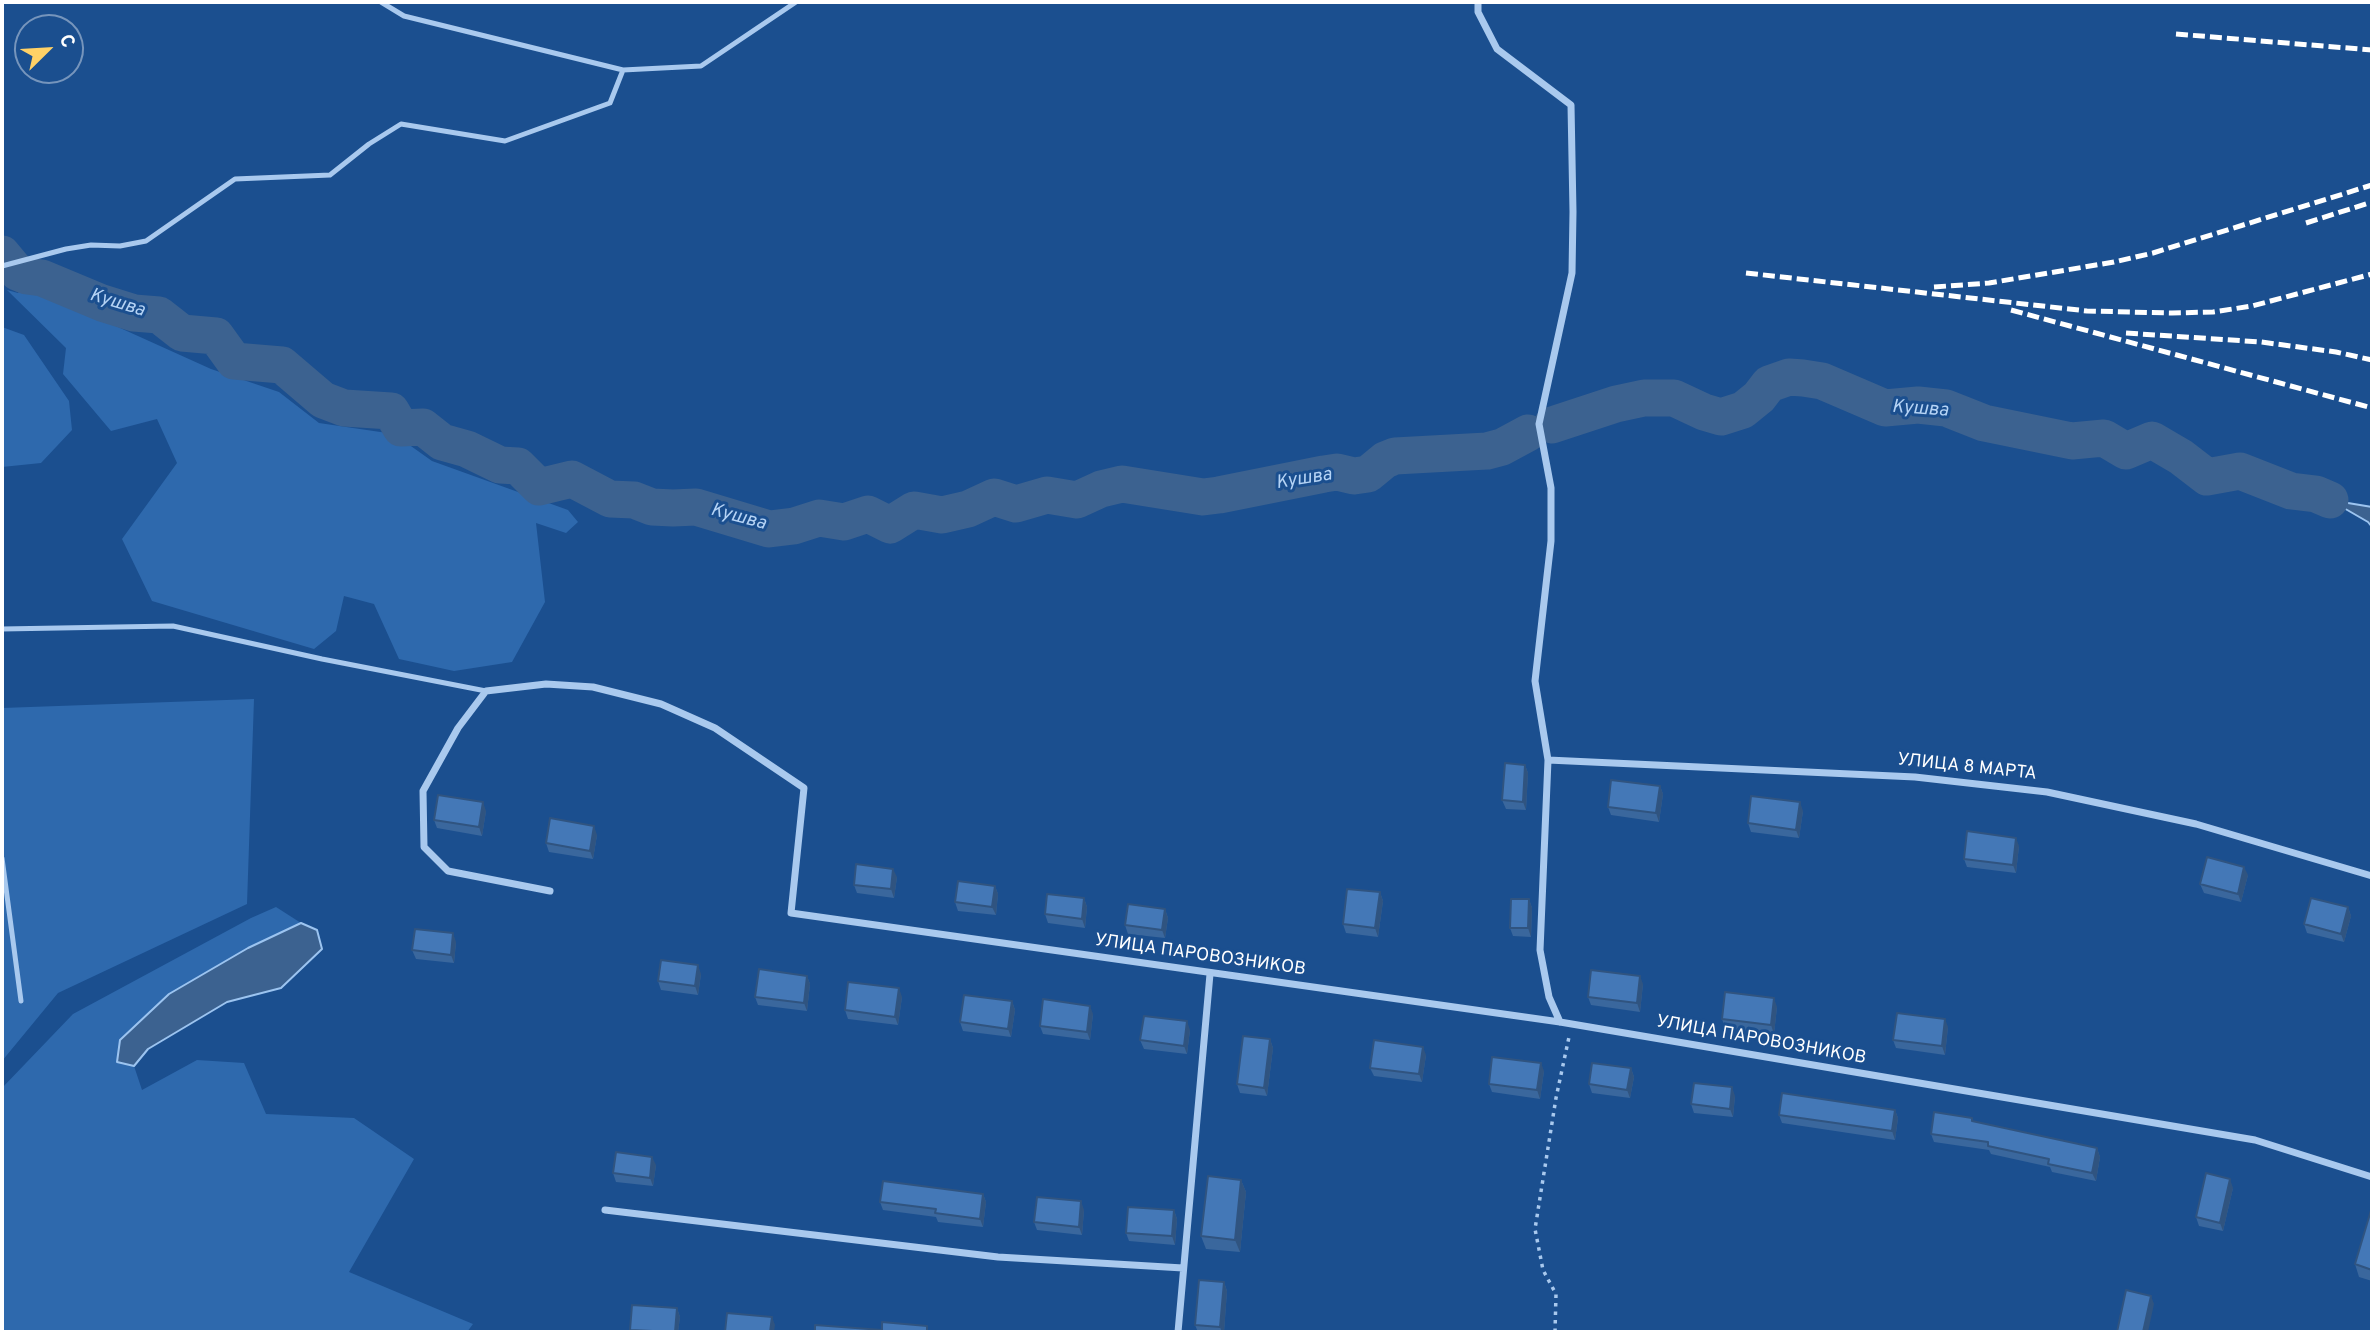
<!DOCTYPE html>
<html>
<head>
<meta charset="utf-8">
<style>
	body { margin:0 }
	#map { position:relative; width:2374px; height:1334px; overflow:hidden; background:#1b4f8f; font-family:Overpass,sans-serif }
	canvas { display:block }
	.frame { position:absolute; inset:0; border:4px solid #fff; pointer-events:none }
	.north { position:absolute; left:14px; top:14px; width:70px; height:70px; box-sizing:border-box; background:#1b4f8f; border:2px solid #7695bc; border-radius:50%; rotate:66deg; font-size:19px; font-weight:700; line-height:28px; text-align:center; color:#fff }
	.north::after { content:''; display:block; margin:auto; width:24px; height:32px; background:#ffd166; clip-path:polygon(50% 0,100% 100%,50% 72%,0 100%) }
</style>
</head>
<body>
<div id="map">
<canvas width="2374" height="1334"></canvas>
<div class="frame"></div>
<div class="north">С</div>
</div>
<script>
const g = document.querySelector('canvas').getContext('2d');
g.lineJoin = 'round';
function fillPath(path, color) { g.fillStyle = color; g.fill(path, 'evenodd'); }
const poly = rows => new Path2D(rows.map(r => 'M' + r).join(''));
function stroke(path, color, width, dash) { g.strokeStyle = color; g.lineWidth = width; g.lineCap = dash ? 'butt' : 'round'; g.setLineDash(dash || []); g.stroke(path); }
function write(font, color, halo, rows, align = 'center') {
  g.font = font + ' Overpass,sans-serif'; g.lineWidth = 6; g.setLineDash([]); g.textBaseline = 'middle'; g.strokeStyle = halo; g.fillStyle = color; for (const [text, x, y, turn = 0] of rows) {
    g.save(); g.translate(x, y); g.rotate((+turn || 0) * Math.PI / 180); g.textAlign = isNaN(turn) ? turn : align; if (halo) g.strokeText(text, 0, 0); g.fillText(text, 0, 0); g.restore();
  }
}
fillPath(poly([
	[33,283,87,313,211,369,279,392,319,423,394,434,432,461,568,510,578,522,566,533,536,523,545,602,512,662,454,671,399,659,374,604,344,596,336,631,314,649,152,601,122,539,177,463,157,419,111,431,63,374,66,348,7,290,18,293,24,286],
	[2,327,24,335,69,401,72,430,41,463,2,467],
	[254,699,247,904,58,993,2,1061,2,708],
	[276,907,301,923,248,948,169,994,117,1062,134,1066,142,1090,197,1060,244,1063,266,1114,354,1118,414,1159,349,1272,473,1324,467,1332,2,1332,2,1088,73,1014,251,918]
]), '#2e69ad');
const water = poly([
	[2330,500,2372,507,2372,527,2368,522,2330,500],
	[301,923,317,930,322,949,281,988,227,1002,148,1049,134,1066,117,1062,120,1040,169,994,248,948,301,923]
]);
fillPath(water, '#3c6290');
stroke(water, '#9cc4f0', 2);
stroke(poly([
	[2,254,17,272,27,276,42,278,102,303,134,313,159,315,182,333,216,336,234,361,282,365,323,400,344,408,391,411,401,428,423,427,442,442,467,449,500,465,518,466,539,487,572,479,610,499,634,500,652,507,673,508,696,507,769,529,794,526,819,518,844,522,868,514,890,525,914,510,942,515,968,509,994,497,1016,504,1047,495,1077,500,1101,489,1122,484,1203,497,1219,495,1324,474,1337,472,1354,476,1368,474,1385,460,1395,456,1487,451,1502,447,1528,433],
	[1552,425,1616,404,1644,398,1674,398,1704,412,1721,417,1743,410,1759,397,1769,384,1789,377,1803,378,1822,381,1885,408,1918,405,1946,408,1984,423,2072,441,2104,438,2126,451,2152,440,2181,457,2207,477,2240,471,2291,491,2316,494,2330,500]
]), '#3c6290', 37);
stroke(poly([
	[1555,1332,1556,1294,1543,1270,1535,1229,1556,1098,1569,1037]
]), '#a9c9ee', 3.5, [3.5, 5]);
stroke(poly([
	[381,2,404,16,623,70,701,66,796,2],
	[2,266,66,249,91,245,120,246,146,241,235,179,330,175,369,144,401,124,505,141,610,103,623,70],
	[2,629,173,626,322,659,486,691],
	[2,858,21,1001]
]), '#a9c9ee', 5);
stroke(poly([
	[1478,2,1478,12,1497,49,1571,105,1573,212,1572,273,1539,424,1551,488,1551,541,1535,681,1548,760,1540,950,1549,997,1560,1022],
	[1548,760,1915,777,2047,792,2196,824,2372,876],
	[550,891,448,871,424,847,423,791,458,728,486,691,546,684,593,687,661,704,715,728,804,788,791,913,1560,1022,2255,1140,2372,1177],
	[605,1210,998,1257,1183,1268],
	[1178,1332,1210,974]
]), '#a9c9ee', 7);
stroke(poly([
	[2176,34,2372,50],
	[2306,223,2372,202],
	[1746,273,2087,311,2172,313,2213,312,2252,306,2372,274],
	[1934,287,1989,283,2114,262,2153,253,2372,185],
	[2011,310,2372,408],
	[2126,333,2261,342,2336,352,2372,360]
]), '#fff', 5, [12, 5]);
fillPath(poly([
	[1525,765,1528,773,1526,810,1506,809,1502,800],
	[1660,786,1663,794,1659,822,1611,815,1608,807],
	[486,811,482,836,437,828,434,820],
	[1803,811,1799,838,1751,832,1748,823],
	[597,835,593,859,549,852,546,843],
	[2019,846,2016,873,1967,867,1964,859],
	[2248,875,2241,902,2204,893,2200,884],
	[897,877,894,898,857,893,854,885],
	[995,886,998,894,996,915,958,911,955,902],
	[1380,892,1383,901,1378,937,1346,933,1343,924],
	[1084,898,1087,907,1085,928,1048,923,1045,914],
	[1529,899,1532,908,1531,937,1513,936,1510,928],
	[2348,907,2351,916,2344,942,2307,933,2304,924],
	[1165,909,1168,918,1165,938,1128,934,1125,925],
	[456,942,454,963,416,959,412,950],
	[701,974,698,995,661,990,658,981],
	[807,976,810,984,807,1011,758,1005,755,997],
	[1643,984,1640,1012,1591,1005,1588,997],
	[902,997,898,1025,848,1019,845,1010],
	[1012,1001,1015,1010,1011,1037,963,1031,960,1022],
	[1777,1007,1774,1034,1725,1028,1722,1019],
	[1093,1014,1090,1040,1043,1034,1040,1026],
	[1948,1027,1945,1055,1896,1048,1893,1040],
	[1190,1030,1187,1054,1144,1049,1140,1040],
	[1270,1039,1273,1048,1267,1096,1240,1093,1237,1084],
	[1426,1055,1422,1082,1374,1076,1370,1068],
	[1631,1068,1634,1077,1630,1098,1592,1093,1589,1084],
	[1544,1071,1540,1099,1492,1092,1489,1084],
	[1735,1096,1733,1117,1694,1113,1691,1104],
	[1895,1110,1898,1118,1895,1140,1782,1123,1779,1115],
	[1972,1118,1973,1121,2097,1148,2100,1157,2096,1181,2052,1172,2050,1167,1991,1154,1989,1150,1934,1142,1931,1134],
	[656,1165,653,1186,616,1182,613,1173],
	[1241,1180,1246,1192,1240,1252,1206,1249,1201,1236],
	[2233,1188,2223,1231,2199,1226,2196,1217],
	[983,1194,986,1202,983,1227,938,1222,936,1217,883,1210,880,1202],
	[2372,1207,2372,1281,2359,1277,2355,1264],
	[1084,1210,1082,1235,1037,1230,1034,1222],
	[1174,1210,1177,1219,1175,1245,1129,1241,1126,1233],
	[1224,1282,1227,1291,1224,1332,1198,1332,1195,1325],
	[677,1308,680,1317,678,1332,631,1332,630,1330]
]), '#3a679d');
fillPath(poly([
	[1525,765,1528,773,1526,810,1523,802],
	[1660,786,1663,794,1659,822,1656,813],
	[483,802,486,811,482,836,479,827],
	[1800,802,1803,811,1799,838,1796,830],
	[594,826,597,835,593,859,590,851],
	[2016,838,2019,846,2016,873,2013,865],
	[2244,867,2248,875,2241,902,2238,894],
	[893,869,897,877,894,898,891,889],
	[995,886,998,894,996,915,992,907],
	[1380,892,1383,901,1378,937,1375,928],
	[1084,898,1087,907,1085,928,1082,919],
	[1529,899,1532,908,1531,937,1528,928],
	[2348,907,2351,916,2344,942,2341,934],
	[1165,909,1168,918,1165,938,1162,930],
	[453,933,456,942,454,963,451,955],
	[698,965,701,974,698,995,695,986],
	[807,976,810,984,807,1011,804,1003],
	[1640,976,1643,984,1640,1012,1637,1003],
	[899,988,902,997,898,1025,895,1017],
	[1774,998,1777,1007,1774,1034,1771,1025],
	[1012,1001,1015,1010,1011,1037,1008,1029],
	[1090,1006,1093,1014,1090,1040,1087,1032],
	[1945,1019,1948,1027,1945,1055,1942,1046],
	[1187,1021,1190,1030,1187,1054,1184,1046],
	[1270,1039,1273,1048,1267,1096,1264,1088],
	[1423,1047,1426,1055,1422,1082,1419,1074],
	[1541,1063,1544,1071,1540,1099,1537,1090],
	[1631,1068,1634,1077,1630,1098,1627,1090],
	[1732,1087,1735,1096,1733,1117,1730,1109],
	[1895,1110,1898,1118,1895,1140,1892,1131],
	[2097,1148,2100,1157,2096,1181,2092,1173],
	[652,1157,656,1165,653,1186,650,1178],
	[2230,1179,2233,1188,2223,1231,2220,1223],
	[1241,1180,1246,1192,1240,1252,1235,1240],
	[983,1194,986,1202,983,1227,980,1219],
	[1081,1201,1084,1210,1082,1235,1079,1227],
	[1174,1210,1177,1219,1175,1245,1172,1236],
	[1224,1282,1227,1291,1224,1332,1222,1332,1220,1327],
	[2151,1296,2154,1304,2148,1332,2143,1332],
	[677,1308,680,1317,678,1332,675,1332],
	[772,1317,775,1325,774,1332,770,1332]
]), '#305480');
const building = poly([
	[1505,763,1525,765,1523,802,1502,800,1505,763],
	[1611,780,1660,786,1656,813,1608,807,1611,780],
	[438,795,483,802,479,827,434,820,438,795],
	[1751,796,1800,802,1796,830,1748,823,1751,796],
	[550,818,594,826,590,851,546,843,550,818],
	[1967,831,2016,838,2013,865,1964,859,1967,831],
	[2207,857,2244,867,2238,894,2200,884,2207,857],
	[856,864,893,869,891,889,854,885,856,864],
	[958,881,995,886,992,907,955,902,958,881],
	[1347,889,1380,892,1375,928,1343,924,1347,889],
	[1047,894,1084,898,1082,919,1045,914,1047,894],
	[2311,898,2348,907,2341,934,2304,924,2311,898],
	[1511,899,1529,899,1528,928,1510,928,1511,899],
	[1128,904,1165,909,1162,930,1125,925,1128,904],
	[415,929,453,933,451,955,412,950,415,929],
	[661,960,698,965,695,986,658,981,661,960],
	[759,969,807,976,804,1003,755,997,759,969],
	[1591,970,1640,976,1637,1003,1588,997,1591,970],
	[848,982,899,988,895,1017,845,1010,848,982],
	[1725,992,1774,998,1771,1025,1722,1019,1725,992],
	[964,995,1012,1001,1008,1029,960,1022,964,995],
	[1043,999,1090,1006,1087,1032,1040,1026,1043,999],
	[1897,1013,1945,1019,1942,1046,1893,1040,1897,1013],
	[1144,1016,1187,1021,1184,1046,1140,1040,1144,1016],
	[1243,1036,1270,1039,1264,1088,1237,1084,1243,1036],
	[1374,1040,1423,1047,1419,1074,1370,1068,1374,1040],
	[1492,1057,1541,1063,1537,1090,1489,1084,1492,1057],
	[1592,1063,1631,1068,1627,1090,1589,1084,1592,1063],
	[1694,1083,1732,1087,1730,1109,1691,1104,1694,1083],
	[1782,1093,1895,1110,1892,1131,1779,1115,1782,1093],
	[1934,1112,1972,1118,1972,1121,2097,1148,2092,1173,2048,1164,2049,1159,1988,1146,1988,1142,1931,1134,1934,1112],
	[616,1152,652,1157,650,1178,613,1173,616,1152],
	[2206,1173,2230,1179,2220,1223,2196,1217,2206,1173],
	[1208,1176,1241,1180,1235,1240,1201,1236,1208,1176],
	[883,1181,983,1194,980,1219,935,1213,936,1209,880,1202,883,1181],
	[1037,1197,1081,1201,1079,1227,1034,1222,1037,1197],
	[1128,1207,1174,1210,1172,1236,1126,1233,1128,1207],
	[2372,1207,2372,1270,2355,1264,2372,1207],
	[1199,1280,1224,1282,1220,1327,1195,1325,1199,1280],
	[2126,1290,2151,1296,2143,1332,2117,1332,2126,1290],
	[632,1305,677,1308,675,1332,630,1330,632,1305],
	[727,1313,772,1317,770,1332,725,1332,727,1313],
	[882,1322,927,1326,927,1332,815,1332,815,1325,882,1330,882,1322]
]);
fillPath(building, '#4478b7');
stroke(building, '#305480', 2);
write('18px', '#fff', '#1b4f8f', [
	["УЛИЦА 8 МАРТА",1967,768,6],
	["УЛИЦА ПАРОВОЗНИКОВ",1200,956,8],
	["УЛИЦА ПАРОВОЗНИКОВ",1761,1041,10]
]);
write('italic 19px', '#b5d3f5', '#1b4f8f', [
	["Кушва",117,304,17],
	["Кушва",1920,410,4],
	["Кушва",1304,480,-9],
	["Кушва",738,518,15]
]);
</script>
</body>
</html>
